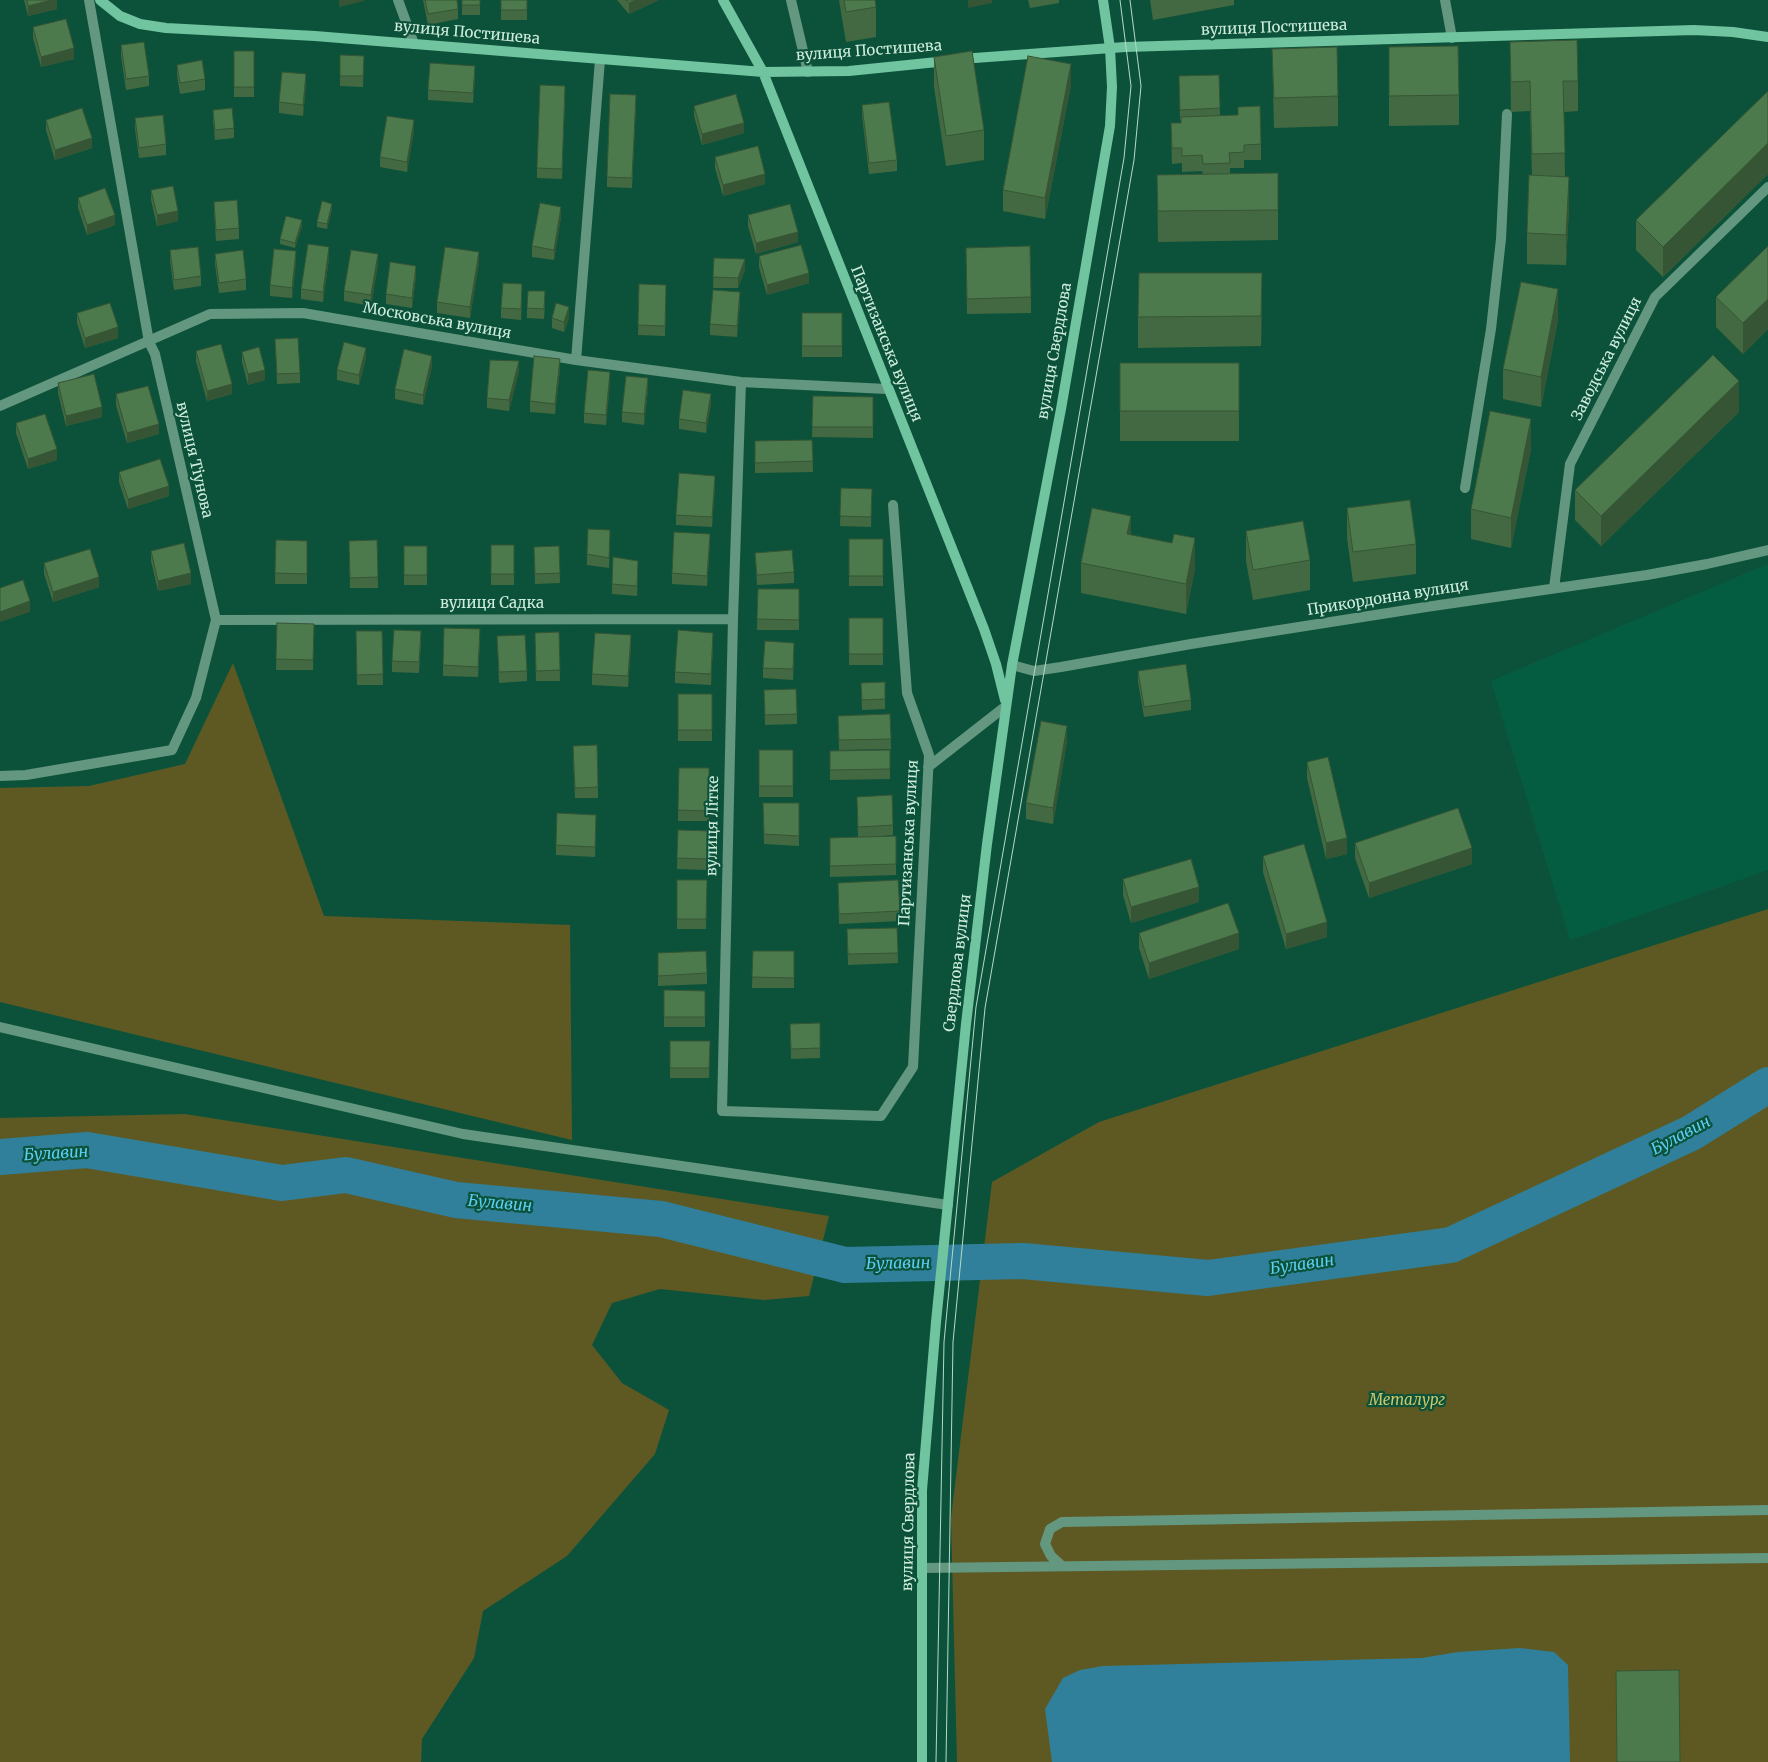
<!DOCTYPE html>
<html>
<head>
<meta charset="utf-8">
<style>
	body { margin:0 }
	canvas { display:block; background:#0c523a }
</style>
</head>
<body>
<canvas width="1768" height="1762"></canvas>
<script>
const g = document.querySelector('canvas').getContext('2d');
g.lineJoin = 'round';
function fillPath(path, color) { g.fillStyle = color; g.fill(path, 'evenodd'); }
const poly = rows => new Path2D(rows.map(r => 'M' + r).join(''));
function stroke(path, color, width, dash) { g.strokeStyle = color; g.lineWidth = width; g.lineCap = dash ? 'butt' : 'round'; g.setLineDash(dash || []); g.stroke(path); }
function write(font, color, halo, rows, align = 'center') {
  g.font = font + ' Merriweather,serif'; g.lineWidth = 4.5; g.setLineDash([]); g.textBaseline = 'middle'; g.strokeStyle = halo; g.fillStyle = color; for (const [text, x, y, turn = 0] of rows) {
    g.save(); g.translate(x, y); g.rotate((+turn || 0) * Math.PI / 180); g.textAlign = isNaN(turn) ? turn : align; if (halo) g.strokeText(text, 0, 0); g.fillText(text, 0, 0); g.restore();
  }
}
fillPath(poly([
	[1768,564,1768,870,1570,940,1491,681]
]), '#045d41');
fillPath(poly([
	[233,663,324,916,570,925,572,1140,0,1002,0,788,89,786,185,764],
	[1768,909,1768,1762,957,1762,951,1518,992,1182,1099,1122],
	[185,1114,829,1216,809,1296,764,1300,660,1289,612,1303,592,1345,622,1383,669,1410,655,1454,567,1556,483,1611,474,1658,422,1739,421,1762,0,1762,0,1118]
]), '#5e5923');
fillPath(poly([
	[1520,1648,1554,1652,1568,1665,1570,1762,1052,1762,1045,1709,1063,1678,1080,1670,1103,1666,1422,1658,1458,1652]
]), '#30809b');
stroke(poly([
	[0,1157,87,1150,282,1183,346,1175,456,1200,661,1219,845,1265,1023,1261,1208,1278,1451,1245,1691,1133,1768,1085]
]), '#30809b', 36);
stroke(poly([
	[0,1027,463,1134,948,1205]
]), '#64977f', 10);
stroke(poly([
	[398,0,414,44],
	[791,0,808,72],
	[1445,0,1452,38],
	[576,360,600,60],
	[741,382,733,619,722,1111,881,1116,913,1067,929,755,907,693,893,505],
	[0,406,210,314,303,313,576,360,741,382,887,389],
	[1465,488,1491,329,1501,239,1507,114],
	[1554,588,1570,464,1655,297,1768,187],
	[216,620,733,619],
	[1012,665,1034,671,1061,667,1191,644,1426,607,1647,575,1707,564,1768,550],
	[928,767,1006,706],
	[0,776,26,775,172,750,196,698,216,620,155,354,149,342,89,0],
	[1062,1566,1051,1556,1045,1544,1050,1529,1062,1522,1768,1510],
	[922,1568,1768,1558]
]), '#64977f', 10);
stroke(poly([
	[100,0,120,16,140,24,166,28,315,36,763,72,849,71,947,61],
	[723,0,763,72,984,629,996,664,1005,700],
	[961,59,1125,47,1694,30,1733,32,1768,37],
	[922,1762,922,1490,936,1322,966,1024,987,844,1012,665,1061,409,1110,126,1112,87,1110,48,1103,0]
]), '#70c49f', 10);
stroke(poly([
	[936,1762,944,1342,976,1007,1124,158,1131,86,1120,0],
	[946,1762,953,1342,985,1008,1134,160,1141,86,1130,0]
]), '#b5d9c8', 1);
fillPath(poly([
	[24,0,57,0,57,9,28,16],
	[423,0,457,0,458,9,458,19,428,25],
	[462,0,480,0,480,15,462,15],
	[501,0,527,0,527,20,501,20],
	[617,0,659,0,629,14],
	[839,0,875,0,876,7,876,37,846,42],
	[1028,0,1059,0,1059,3,1030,8],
	[1150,0,1234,0,1234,5,1153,20],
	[33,27,74,59,41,67,33,38],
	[1510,42,1578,81,1578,111,1564,112,1565,177,1569,207,1566,265,1527,264,1527,233,1532,175,1530,111,1511,112],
	[121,45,149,76,149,86,126,90,121,56],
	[1389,47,1459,95,1459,125,1389,126],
	[1272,49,1338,96,1338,126,1274,128],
	[234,51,254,51,254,97,234,97],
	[340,55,364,56,363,87,340,86],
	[934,57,984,130,984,160,946,166,934,87],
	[177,65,205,79,205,90,180,94,177,75],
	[1219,75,1220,116,1238,115,1238,107,1261,144,1261,160,1244,160,1244,168,1230,168,1230,174,1278,210,1278,240,1158,242,1157,175,1203,174,1202,171,1182,172,1182,163,1172,164,1171,123,1181,123,1181,120,1180,120,1179,76],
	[475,76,473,103,428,100,428,90],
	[306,85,303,116,279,113,279,102],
	[1071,85,1045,219,1003,211,1003,190],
	[1768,91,1768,174,1663,277,1636,250,1636,220],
	[565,97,562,179,537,178,537,168],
	[636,105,632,188,607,187,607,177],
	[862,105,897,160,897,171,869,174,862,116],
	[694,106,744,133,702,145,694,116],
	[213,110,234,128,234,138,215,140,213,120],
	[135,118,166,144,166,155,139,158,135,129],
	[46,120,92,148,55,160,46,130],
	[414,130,407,172,380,167,380,157],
	[715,157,765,184,723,196,715,168],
	[151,190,178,221,157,226,151,200],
	[78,198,115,225,87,235,78,208],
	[214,202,239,228,239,239,216,241,214,212],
	[332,209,327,229,317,227,317,222],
	[748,215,798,242,756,254,748,226],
	[561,217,554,260,532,257,532,246],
	[302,226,295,248,280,244,280,239],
	[1768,246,1768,329,1743,354,1716,327,1716,297],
	[170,250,201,276,201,286,174,290,170,261],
	[215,254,246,279,246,290,219,293,215,264],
	[759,256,809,283,767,295,759,267],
	[329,258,323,302,301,299,301,289],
	[714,258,745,269,738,288,713,288],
	[296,261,292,298,270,296,270,285],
	[479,262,470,318,437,313,437,302],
	[378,264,371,306,344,301,344,291],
	[966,264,1031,297,1031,313,967,314],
	[416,276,412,308,386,304,386,294],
	[639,284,666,285,665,336,638,335],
	[522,294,521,320,501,318,501,308],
	[545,302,544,319,527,318,527,308],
	[740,302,737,337,710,335,710,324],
	[1262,303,1261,346,1138,348,1138,317],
	[77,313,118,338,85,348,77,323],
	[802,313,842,313,842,357,802,357],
	[552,318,569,318,564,332,552,328],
	[1558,320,1541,407,1503,399,1503,369],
	[275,339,300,373,300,383,277,384],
	[196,351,232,394,207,401,196,361],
	[242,352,265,380,248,385,242,362],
	[366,358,359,385,337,380,337,370],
	[1120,363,1239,363,1239,441,1120,441],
	[432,366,423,405,395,399,395,389],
	[560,369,555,414,530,412,530,401],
	[519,371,509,411,487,408,487,398],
	[610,382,606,425,584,423,584,413],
	[58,383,102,417,66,426,58,393],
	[648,389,644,425,622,422,622,412],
	[116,394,159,434,127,443,116,405],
	[813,396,873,397,873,438,812,437],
	[711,404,706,433,679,429,679,419],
	[1739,412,1601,546,1575,520,1575,490],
	[16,423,57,460,28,469,16,433],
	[812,440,813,472,755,473,755,441],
	[1531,449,1511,548,1471,539,1471,509],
	[119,472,169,496,128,509,119,482],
	[715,486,712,527,676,525,676,515],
	[841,488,872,489,871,527,840,526],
	[1347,508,1416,544,1416,574,1353,582,1347,538],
	[610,530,609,568,587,565,587,554],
	[1246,531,1310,560,1310,590,1253,600,1246,561],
	[1131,535,1195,568,1186,614,1081,593,1081,563],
	[849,539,883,539,883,586,849,586],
	[276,540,307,541,307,584,275,584],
	[377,540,378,588,350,588,349,541],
	[491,545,514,545,514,585,491,585],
	[710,545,707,586,672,584,672,573],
	[404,546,427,546,427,585,404,585],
	[559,546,560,583,535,584,534,547],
	[151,551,191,584,158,591,151,561],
	[755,553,794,572,794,583,757,585],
	[44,563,99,587,53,602,44,574],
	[638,571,637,596,612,594,612,584],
	[758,589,799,589,799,630,757,630],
	[849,618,883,618,883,665,849,665],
	[277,623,314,624,313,670,276,670],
	[356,631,382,631,383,685,357,685],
	[559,632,560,681,536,681,535,633],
	[497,636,527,671,527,681,499,683],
	[480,640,478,677,443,676,443,665],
	[421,642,419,673,392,672,392,661],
	[713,643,711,685,675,683,675,672],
	[631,646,628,687,592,685,592,674],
	[794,654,793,680,763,678,763,668],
	[1138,671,1191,700,1191,710,1144,717,1138,682],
	[861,683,885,699,885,709,862,710],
	[764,690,797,714,797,724,765,725],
	[678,694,712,694,712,741,678,741],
	[890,714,891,749,839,750,838,716],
	[1067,741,1053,824,1026,819,1026,803],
	[759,750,793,750,793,797,759,797],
	[890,750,890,779,830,780,830,751],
	[573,756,598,787,598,798,575,798],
	[1307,762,1347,854,1326,859,1307,778],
	[679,768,709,768,709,821,678,821],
	[857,797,893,825,893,835,872,837,896,864,896,875,830,877,830,838,858,837],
	[763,803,799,803,799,846,764,844],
	[596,825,595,857,556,855,556,845],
	[678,830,709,831,709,870,677,869],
	[1355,843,1472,864,1369,898,1355,858],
	[1263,856,1327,937,1286,949,1263,872],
	[1123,879,1199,902,1131,923,1123,895],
	[677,880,707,880,706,929,677,929],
	[838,883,900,911,900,921,839,924],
	[897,928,898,963,848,965,847,929],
	[1139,933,1239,949,1149,979,1139,948],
	[753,951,794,951,794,988,752,988],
	[658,953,707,973,707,984,658,986],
	[664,990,705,991,705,1027,664,1027],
	[790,1024,820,1048,820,1058,791,1059],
	[670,1041,710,1041,709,1078,670,1078]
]), '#426941');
fillPath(poly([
	[52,0,57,0,57,9,28,16,28,6],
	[339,0,364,0,364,1,339,7],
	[636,0,659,0,629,14,629,3],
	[968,0,992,0,992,3,968,8],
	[74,48,74,59,41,67,41,57],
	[1071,64,1071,85,1045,219,1045,198],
	[475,66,475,76,473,103,473,93],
	[306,74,306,85,303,116,303,105],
	[414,120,414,130,407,172,407,162],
	[744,123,744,133,702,145,702,134],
	[92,138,92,148,55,160,55,150],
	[1768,143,1768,174,1663,277,1663,247],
	[765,174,765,184,723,196,723,185],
	[1569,177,1569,207,1566,265,1566,235],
	[332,204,332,209,327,229,327,224],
	[561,207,561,217,554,260,554,250],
	[178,211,178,221,157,226,157,215],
	[115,215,115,225,87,235,87,225],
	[302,220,302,226,295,248,295,243],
	[798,232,798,242,756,254,756,243],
	[329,247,329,258,323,302,323,292],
	[296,251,296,261,292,298,292,288],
	[479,252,479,262,470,318,470,307],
	[378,254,378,264,371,306,371,295],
	[745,259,745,269,738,288,738,278],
	[416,266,416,276,412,308,412,298],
	[809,273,809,283,767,295,767,285],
	[1262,273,1262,303,1261,346,1261,316],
	[522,284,522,294,521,320,521,309],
	[1558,289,1558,320,1541,407,1541,377],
	[740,292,740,302,737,337,737,326],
	[1768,299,1768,329,1743,354,1743,323],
	[569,307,569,318,564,332,564,322],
	[118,327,118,338,85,348,85,338],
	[366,348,366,358,359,385,359,375],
	[432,356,432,366,423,405,423,395],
	[560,359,560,369,555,414,555,404],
	[519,361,519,371,509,411,509,400],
	[265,370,265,380,248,385,248,374],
	[610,372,610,382,606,425,606,415],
	[648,378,648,389,644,425,644,414],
	[1739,381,1739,412,1601,546,1601,516],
	[232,384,232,394,207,401,207,391],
	[711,394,711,404,706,433,706,423],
	[102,407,102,417,66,426,66,416],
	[1531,419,1531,449,1511,548,1511,518],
	[159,424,159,434,127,443,127,433],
	[57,449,57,460,28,469,28,459],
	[715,476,715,486,712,527,712,517],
	[169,486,169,496,128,509,128,499],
	[1131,516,1131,546,1127,534],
	[710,534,710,545,707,586,707,576],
	[1195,538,1195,568,1186,614,1186,584],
	[191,573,191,584,158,591,158,581],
	[99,577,99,587,53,602,53,592],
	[30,601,30,612,0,622,0,612],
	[713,633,713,643,711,685,711,674],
	[631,635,631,646,628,687,628,676],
	[1067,726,1067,741,1053,824,1053,808],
	[1347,838,1347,854,1326,859,1326,843],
	[1472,848,1472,864,1369,898,1369,883],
	[1199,887,1199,902,1131,923,1131,907],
	[1327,922,1327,937,1286,949,1286,934],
	[1239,933,1239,949,1149,979,1149,963]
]), '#365535');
const building = poly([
	[27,0,52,0,28,6,27,0],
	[425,0,457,0,458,9,428,14,425,0],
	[462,0,480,0,480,5,462,5,462,0],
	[501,0,527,0,527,10,501,10,501,0],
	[626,0,636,0,629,3,626,0],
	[844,0,875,0,876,7,846,12,844,0],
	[66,19,74,48,41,57,33,27,66,19],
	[1577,40,1578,81,1563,81,1565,153,1532,154,1530,81,1511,82,1510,42,1577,40],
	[144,42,149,76,126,79,121,45,144,42],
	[1458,46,1459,95,1389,96,1389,47,1458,46],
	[1337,47,1338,96,1274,98,1272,49,1337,47],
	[234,51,254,51,254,87,234,87,234,51],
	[972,51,984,130,946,136,934,57,972,51],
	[340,55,364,56,363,76,340,76,340,55],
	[1028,56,1071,64,1045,198,1003,190,1028,56],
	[202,60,205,79,180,83,177,65,202,60],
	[430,63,475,66,473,93,428,90,430,63],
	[282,72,306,74,303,105,279,102,282,72],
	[1219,75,1220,108,1180,110,1179,76,1219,75],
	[540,85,565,86,562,169,537,168,540,85],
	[1768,91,1768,143,1663,247,1636,220,1768,91],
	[610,94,636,95,632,178,607,177,610,94],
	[736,94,744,123,702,134,694,106,736,94],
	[889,102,897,160,869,163,862,105,889,102],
	[1260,106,1261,144,1244,145,1244,152,1229,153,1230,163,1203,164,1202,155,1182,156,1182,148,1172,148,1171,123,1181,123,1181,117,1238,115,1238,107,1260,106],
	[82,108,92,138,55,150,46,120,82,108],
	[232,108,234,128,215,130,213,110,232,108],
	[163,115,166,144,139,148,135,118,163,115],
	[387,116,414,120,407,162,380,157,387,116],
	[758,146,765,174,723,185,715,157,758,146],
	[1278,173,1278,210,1158,211,1157,175,1278,173],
	[1529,175,1569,177,1566,235,1527,233,1529,175],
	[173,186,178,211,157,215,151,190,173,186],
	[105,188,115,215,87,225,78,198,105,188],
	[237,200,239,228,216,230,214,202,237,200],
	[322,201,332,204,327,224,317,222,322,201],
	[540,203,561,207,554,250,532,246,540,203],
	[790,204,798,232,756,243,748,215,790,204],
	[286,216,302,220,295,243,280,239,286,216],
	[308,244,329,247,323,292,301,289,308,244],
	[801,245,809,273,767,285,759,256,801,245],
	[1030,246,1031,297,967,299,966,248,1030,246],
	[1768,246,1768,299,1743,323,1716,297,1768,246],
	[198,247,201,276,174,280,170,250,198,247],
	[445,247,479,252,470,307,437,302,445,247],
	[274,249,296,251,292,288,270,285,274,249],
	[243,250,246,279,219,283,215,254,243,250],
	[351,250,378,254,371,295,344,291,351,250],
	[714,258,745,259,738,278,713,277,714,258],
	[390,262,416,266,412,298,386,294,390,262],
	[1139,273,1262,273,1261,316,1138,317,1139,273],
	[1521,282,1558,289,1541,377,1503,369,1521,282],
	[503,283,522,284,521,309,501,308,503,283],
	[639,284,666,285,665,326,638,325,639,284],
	[713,290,740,292,737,326,710,324,713,290],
	[528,291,545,291,544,309,527,308,528,291],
	[110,303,118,327,85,338,77,313,110,303],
	[556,303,569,307,564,322,552,318,556,303],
	[802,313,842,313,842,346,802,346,802,313],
	[298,338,300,373,277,374,275,339,298,338],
	[344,342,366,348,359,375,337,370,344,342],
	[221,344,232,384,207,391,196,351,221,344],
	[259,347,265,370,248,374,242,352,259,347],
	[404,349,432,356,423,395,395,389,404,349],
	[1713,355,1739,381,1601,516,1575,490,1713,355],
	[534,356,560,359,555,404,530,401,534,356],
	[490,360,519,361,509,400,487,398,490,360],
	[1120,363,1239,363,1239,411,1120,411,1120,363],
	[588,370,610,372,606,415,584,413,588,370],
	[94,374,102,407,66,416,58,383,94,374],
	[626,376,648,378,644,414,622,412,626,376],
	[148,386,159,424,127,433,116,394,148,386],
	[683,390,711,394,706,423,679,419,683,390],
	[813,396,873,397,873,427,812,427,813,396],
	[1490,411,1531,419,1511,518,1471,509,1490,411],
	[45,414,57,449,28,459,16,423,45,414],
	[812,440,813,461,755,463,755,441,812,440],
	[160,459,169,486,128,499,119,472,160,459],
	[679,473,715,476,712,517,676,515,679,473],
	[841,488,872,489,871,517,840,516,841,488],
	[1410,500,1416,544,1353,552,1347,508,1410,500],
	[1092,508,1131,516,1127,534,1172,543,1174,534,1195,538,1186,584,1081,563,1092,508],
	[1303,521,1310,560,1253,570,1246,531,1303,521],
	[588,529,610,530,609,558,587,554,588,529],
	[674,532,710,534,707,576,672,573,674,532],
	[849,539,883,539,883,576,849,576,849,539],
	[276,540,307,541,307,574,275,573,276,540],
	[377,540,378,577,350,578,349,541,377,540],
	[184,543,191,573,158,581,151,551,184,543],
	[491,545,514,545,514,574,491,574,491,545],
	[404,546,427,546,427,575,404,575,404,546],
	[559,546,560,573,535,574,534,547,559,546],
	[90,549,99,577,53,592,44,563,90,549],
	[792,550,794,572,757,575,755,553,792,550],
	[613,557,638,561,637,586,612,584,613,557],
	[23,580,30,601,0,612,0,588,23,580],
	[758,589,799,589,799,620,757,619,758,589],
	[849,618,883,618,883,654,849,654,849,618],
	[277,623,314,624,313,660,276,659,277,623],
	[444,628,480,629,478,667,443,665,444,628],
	[394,630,421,631,419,662,392,661,394,630],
	[678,630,713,633,711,674,675,672,678,630],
	[356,631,382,631,383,674,357,675,356,631],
	[559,632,560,670,536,671,535,633,559,632],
	[595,633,631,635,628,676,592,674,595,633],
	[525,635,527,671,499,672,497,636,525,635],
	[765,641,794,643,793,669,763,668,765,641],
	[1186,664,1191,700,1144,707,1138,671,1186,664],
	[885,682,885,699,862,700,861,683,885,682],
	[796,689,797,714,765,715,764,690,796,689],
	[678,694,712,694,712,730,678,730,678,694],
	[890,714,891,739,839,740,838,716,890,714],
	[1041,721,1067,726,1053,808,1026,803,1041,721],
	[597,745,598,787,575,788,573,746,597,745],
	[759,750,793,750,793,786,759,786,759,750],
	[890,750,890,769,830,770,830,751,890,750],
	[1328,757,1347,838,1326,843,1307,762,1328,757],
	[679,768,709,768,709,811,678,810,679,768],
	[892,795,893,825,858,827,857,797,892,795],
	[763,803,799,803,799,836,764,834,763,803],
	[1458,808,1472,848,1369,883,1355,843,1458,808],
	[557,813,596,815,595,847,556,845,557,813],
	[678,830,709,831,709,859,677,858,678,830],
	[896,836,896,864,830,866,830,838,896,836],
	[1304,844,1327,922,1286,934,1263,856,1304,844],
	[1191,859,1199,887,1131,907,1123,879,1191,859],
	[677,880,707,880,706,919,677,919,677,880],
	[898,880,900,911,839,914,838,883,898,880],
	[1228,903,1239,933,1149,963,1139,933,1228,903],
	[897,928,898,953,848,954,847,929,897,928],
	[706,951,707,973,658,976,658,953,706,951],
	[753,951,794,951,794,978,752,977,753,951],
	[664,990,705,991,705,1017,664,1017,664,990],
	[820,1023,820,1048,791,1049,790,1024,820,1023],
	[670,1041,710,1041,709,1068,670,1068,670,1041],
	[1679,1670,1680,1762,1617,1762,1616,1671,1679,1670]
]);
fillPath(building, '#4d7a4c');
stroke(building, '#365535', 1);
write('15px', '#ceeddd', '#0c523a', [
	["вулиця Постишева",1274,28,-2],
	["вулиця Постишева",467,33,5],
	["вулиця Постишева",869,51,-4],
	["Московська вулиця",437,321,10],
	["Партизанська вулиця",886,344,68],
	["вулиця Свердлова",1055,351,-80],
	["Заводська вулиця",1607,359,-63],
	["вулиця Тіунова",194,460,77],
	["Прикордонна вулиця",1388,598,-9],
	["вулиця Садка",492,604],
	["вулиця Літке",713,826,-89],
	["Партизанська вулиця",909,843,-87],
	["Свердлова вулиця",958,963,-83],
	["вулиця Свердлова",909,1522,-89]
]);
write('italic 15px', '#cfc769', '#0c523a', [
	["Металург",1407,1401]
]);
write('italic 16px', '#5ccef5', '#0c523a', [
	["Булавин",1681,1136,-28],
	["Булавин",56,1154,-3],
	["Булавин",500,1204,5],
	["Булавин",898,1264,-1],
	["Булавин",1302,1265,-8]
]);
</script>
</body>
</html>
